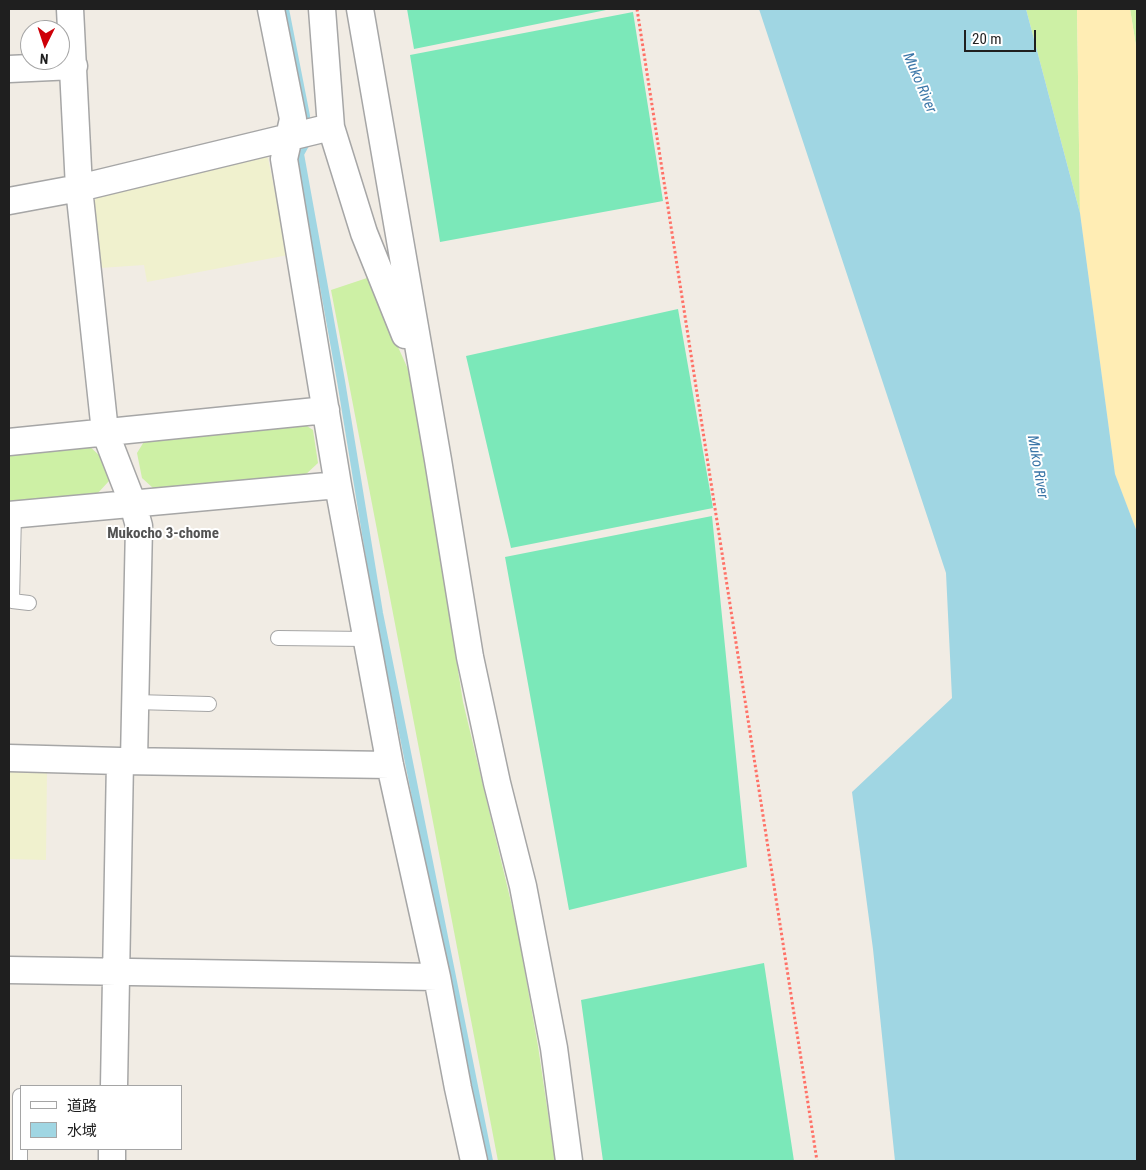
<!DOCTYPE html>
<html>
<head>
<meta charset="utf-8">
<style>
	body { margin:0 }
	#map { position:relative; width:1146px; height:1170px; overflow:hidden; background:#f1ece4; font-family:"Roboto Condensed","Noto Sans JP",sans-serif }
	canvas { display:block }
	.frame { position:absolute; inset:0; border:10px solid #1f1f1f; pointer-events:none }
	.legend { position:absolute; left:20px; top:1085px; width:162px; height:65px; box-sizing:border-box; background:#fff; border:1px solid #a5a5a5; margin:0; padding:6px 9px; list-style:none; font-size:15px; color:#1f1f1f }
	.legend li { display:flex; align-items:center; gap:10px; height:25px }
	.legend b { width:25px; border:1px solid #a5a5a5 }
	.north { position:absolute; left:20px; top:20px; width:50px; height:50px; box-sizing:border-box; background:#fff; border:1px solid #a5a5a5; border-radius:50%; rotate:184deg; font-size:14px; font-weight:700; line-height:20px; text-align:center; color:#1f1f1f }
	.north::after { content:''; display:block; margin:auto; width:18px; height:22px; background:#ce0008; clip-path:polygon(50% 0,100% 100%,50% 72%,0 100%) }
	.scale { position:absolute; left:964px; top:30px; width:72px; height:22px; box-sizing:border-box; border:2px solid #1f1f1f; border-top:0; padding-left:6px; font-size:15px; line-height:18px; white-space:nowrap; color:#1f1f1f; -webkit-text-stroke:4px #fff; paint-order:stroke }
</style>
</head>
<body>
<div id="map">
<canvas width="1146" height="1170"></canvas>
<div class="frame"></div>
<ul class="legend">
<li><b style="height:6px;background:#fff"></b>道路</li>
<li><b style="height:14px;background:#a0d6e3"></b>水域</li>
</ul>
<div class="north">N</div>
<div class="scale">20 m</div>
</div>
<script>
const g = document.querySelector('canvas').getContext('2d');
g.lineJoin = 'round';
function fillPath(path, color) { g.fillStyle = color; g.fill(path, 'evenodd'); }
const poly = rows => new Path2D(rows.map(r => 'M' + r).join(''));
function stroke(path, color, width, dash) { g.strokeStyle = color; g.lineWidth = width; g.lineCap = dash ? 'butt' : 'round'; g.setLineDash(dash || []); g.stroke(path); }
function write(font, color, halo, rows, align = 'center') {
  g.font = font + ' "Roboto Condensed",sans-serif'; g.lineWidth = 4; g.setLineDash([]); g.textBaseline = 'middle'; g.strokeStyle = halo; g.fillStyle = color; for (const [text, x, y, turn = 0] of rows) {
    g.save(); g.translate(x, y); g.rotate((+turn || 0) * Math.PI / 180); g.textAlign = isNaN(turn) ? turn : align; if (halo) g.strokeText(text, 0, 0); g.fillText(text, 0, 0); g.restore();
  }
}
fillPath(poly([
	[260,154,268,158,288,255,147,282,144,265,100,268,92,204,102,191],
	[9,769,47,770,46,860,9,859]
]), '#f0f1ce');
fillPath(poly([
	[1026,9,1077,9,1080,213],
	[1130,9,1137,9,1137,52],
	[367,278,412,378,463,702,517,927,538,1046,555,1161,498,1161,331,290],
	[301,422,313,430,318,463,304,476,153,488,142,478,137,453,145,440],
	[87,444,100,456,109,481,97,494,9,501,9,453]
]), '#cdf0a5');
fillPath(poly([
	[1077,9,1130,9,1137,52,1137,532,1115,475,1080,214]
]), '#ffedb4');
fillPath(poly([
	[407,9,611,9,414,49],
	[633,12,663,201,440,242,410,55],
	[678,309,713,508,511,548,466,356],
	[712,516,747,867,569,910,505,557],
	[764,963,794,1161,603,1161,581,1000]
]), '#7be8b9');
fillPath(poly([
	[759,9,1026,9,1080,213,1115,474,1137,532,1137,1161,895,1161,873,949,852,792,952,698,946,573]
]), '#a0d6e3');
stroke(poly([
	[285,9,306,116],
	[306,143,300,154,341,381,379,613,489,1161]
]), '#a0d6e3', 8);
const service = poly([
	[14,514,12,601,29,603],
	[278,638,367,639],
	[135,702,209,704],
	[20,1096,20,1161]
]);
const minor = poly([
	[70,9,79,188,105,432,133,504,139,526,134,760],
	[271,9,293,119,284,159,338,485,390,765,437,977,458,1088,474,1161],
	[322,9,331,127,364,233,405,335],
	[360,9,438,460,470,657,497,783,523,886,554,1048,569,1161],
	[9,69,74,66],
	[9,201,79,188,331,127],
	[9,442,326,410],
	[9,515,338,485],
	[9,758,120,761],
	[9,970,437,977],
	[114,1086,120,761,390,765],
	[112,1161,112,1149]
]);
stroke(service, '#a6a6a6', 16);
stroke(minor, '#a6a6a6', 29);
stroke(poly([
	[637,9,817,1161]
]), '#ff7167', 3, [2.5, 2.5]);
stroke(service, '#fff', 14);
stroke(minor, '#fff', 26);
write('italic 15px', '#3c77a8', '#fff', [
	["Muko River",919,83,67],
	["Muko River",1037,467,80]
]);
write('bold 15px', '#525252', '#fff', [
	["Mukocho 3-chome",163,534]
]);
</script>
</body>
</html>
